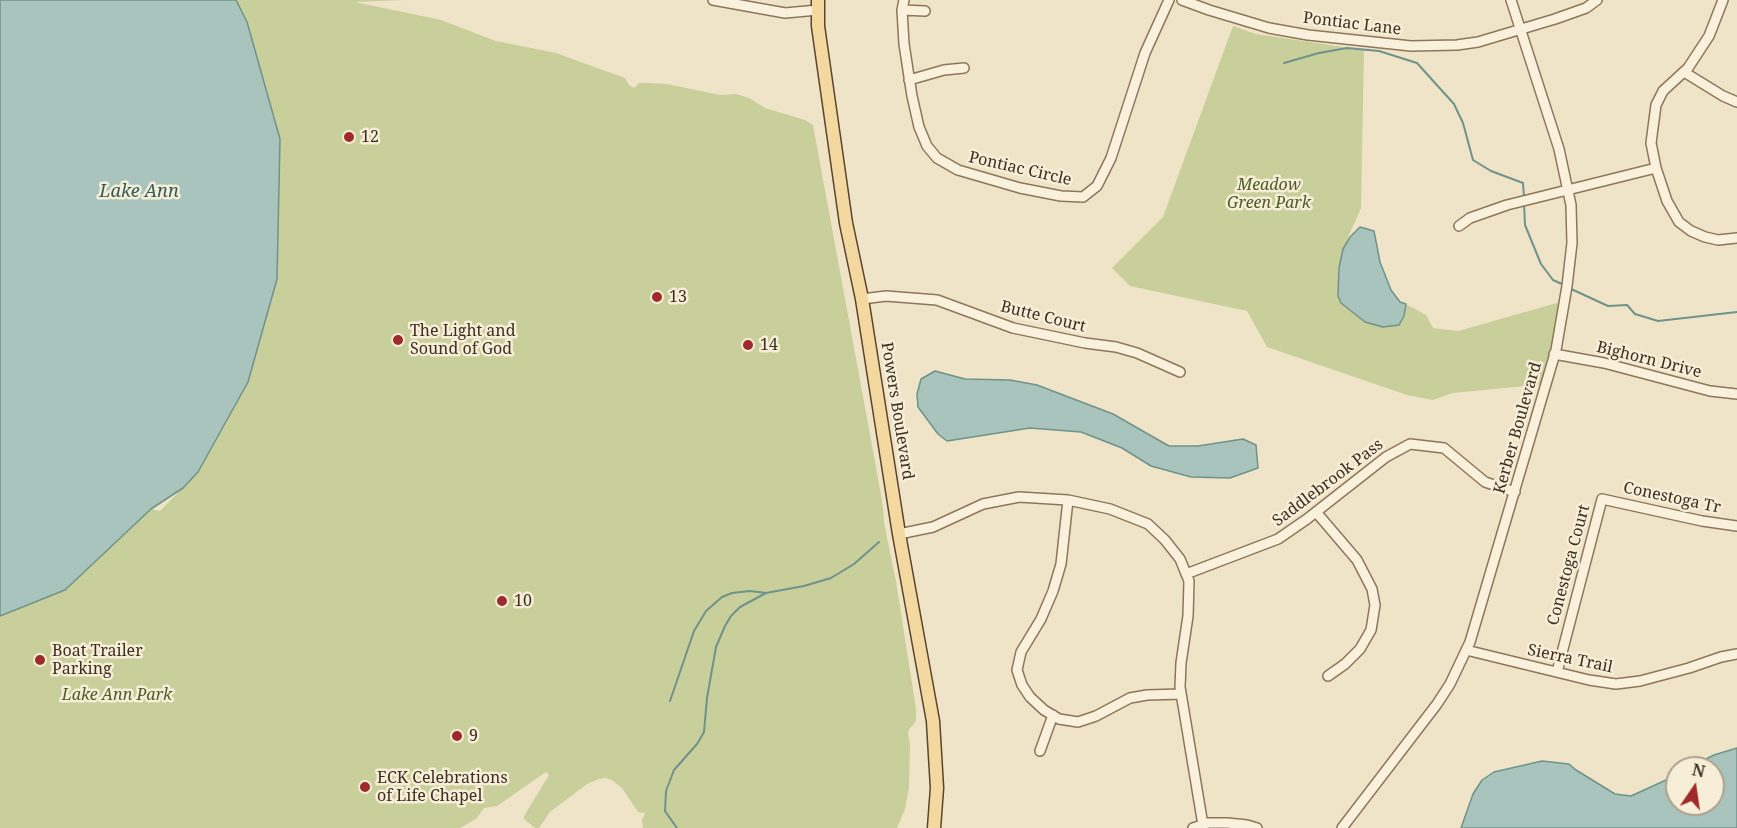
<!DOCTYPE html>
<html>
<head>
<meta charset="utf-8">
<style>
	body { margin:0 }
	#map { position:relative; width:1737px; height:828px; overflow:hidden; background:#f0e4c8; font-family:"Noto Serif",serif }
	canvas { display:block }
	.north { position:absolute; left:1665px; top:756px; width:60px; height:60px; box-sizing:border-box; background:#f7eed8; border:2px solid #ada18e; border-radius:50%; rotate:13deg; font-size:16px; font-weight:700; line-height:24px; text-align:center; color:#3d2e20 }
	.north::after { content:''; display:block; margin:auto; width:21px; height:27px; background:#9e2a2b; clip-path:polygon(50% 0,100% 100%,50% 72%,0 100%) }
</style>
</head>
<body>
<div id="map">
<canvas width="1737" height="828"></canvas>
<div class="north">N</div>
</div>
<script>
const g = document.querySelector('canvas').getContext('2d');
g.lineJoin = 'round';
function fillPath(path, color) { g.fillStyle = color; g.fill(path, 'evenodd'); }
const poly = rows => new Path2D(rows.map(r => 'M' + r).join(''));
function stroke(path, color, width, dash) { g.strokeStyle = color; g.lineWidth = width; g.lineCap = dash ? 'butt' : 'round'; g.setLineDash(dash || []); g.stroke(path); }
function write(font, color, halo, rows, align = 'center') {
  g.font = font + ' "Noto Serif",serif'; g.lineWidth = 5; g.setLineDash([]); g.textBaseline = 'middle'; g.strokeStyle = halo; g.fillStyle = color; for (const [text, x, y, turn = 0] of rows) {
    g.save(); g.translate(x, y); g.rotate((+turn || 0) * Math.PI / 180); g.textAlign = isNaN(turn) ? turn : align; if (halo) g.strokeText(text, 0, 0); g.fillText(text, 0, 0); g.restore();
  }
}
fillPath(poly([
	[236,0,405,0,355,2,441,20,496,41,556,53,625,78,629,85,634,88,639,83,649,83,667,84,720,95,736,94,749,98,765,108,805,120,813,125,874,456,883,507,884,523,896,581,916,709,916,720,914,724,909,729,908,734,910,745,909,788,905,809,897,828,643,828,642,820,645,813,638,812,622,788,613,781,606,778,599,779,587,784,550,812,539,828,535,828,524,819,524,816,549,775,546,772,497,806,484,808,476,819,460,828,0,828,0,616,65,590,151,509,160,511,198,472,247,22],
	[1233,26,1256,34,1364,50,1361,208,1343,249,1338,296,1344,306,1365,322,1404,316,1406,304,1426,315,1433,328,1458,331,1564,301,1546,384,1453,393,1433,400,1407,395,1267,347,1247,311,1130,286,1112,268,1163,217]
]), '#c9cf9b');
const water = poly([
	[0,0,236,0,247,22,280,139,277,279,248,382,198,472,183,488,151,509,65,590,0,616,0,0],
	[1360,227,1374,231,1380,262,1391,290,1400,302,1406,304,1404,316,1399,325,1383,327,1365,322,1341,303,1338,296,1339,268,1343,249,1350,237,1360,227],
	[935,371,965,379,1010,380,1037,385,1113,414,1169,446,1198,446,1243,439,1256,445,1258,468,1230,478,1191,477,1151,466,1122,448,1081,432,1030,428,947,441,938,434,918,407,917,394,921,379,935,371],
	[1737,748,1737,828,1461,828,1473,794,1482,780,1494,772,1542,761,1569,764,1576,770,1615,794,1631,796,1677,775,1677,804,1713,804,1713,768,1688,768,1714,755,1737,748]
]);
fillPath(water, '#a9c4bc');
stroke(water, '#6f938a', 1.5);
stroke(poly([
	[1284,63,1319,53,1347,48,1379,51,1417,63,1454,104,1463,123,1473,160,1491,171,1523,183,1524,197],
	[1524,203,1525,225,1541,264,1553,280,1564,285],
	[1569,288,1608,306,1627,305,1635,314,1658,321,1737,312],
	[670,701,694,631,706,611,722,597,732,593,750,591,766,593],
	[677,828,665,811,666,791,674,770,697,744,704,732,707,698,716,647,725,626,731,616,740,607,766,593,804,586,831,578,854,564,879,542]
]), '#6f938a', 2);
const minor = poly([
	[713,0,785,13,818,10],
	[904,0,902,10,904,44,912,96,919,127,927,146,937,158,958,170,1020,188,1061,196,1083,197,1097,186,1111,158,1145,53,1169,0],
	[1182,0,1209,10,1269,28,1308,35,1411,46,1457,45,1478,42,1555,19,1586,8,1597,0],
	[1723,0,1709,36,1688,68,1663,91,1656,105,1651,143,1656,168,1667,201,1679,222,1691,231,1705,237,1718,240,1737,238],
	[902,10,925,11],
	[1684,72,1723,96,1737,102],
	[909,80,944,70,964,68],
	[1459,226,1470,218,1507,205,1656,168],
	[862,299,886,296,937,300,1013,328,1085,343,1116,347,1137,353,1180,372],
	[1554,354,1604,363,1710,391,1737,394],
	[1068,500,1061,564,1053,591,1041,619,1021,652,1017,670,1022,685,1030,697,1044,710,1059,719,1078,722,1096,716,1130,698,1147,695,1181,694],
	[1316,512,1357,560,1372,589,1375,605,1371,630,1360,649,1345,664,1328,676],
	[899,534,933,527,983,504,1019,497,1068,500,1110,509,1148,524,1165,540,1180,559,1189,581,1188,616,1181,663,1180,687,1203,825],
	[1186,574,1278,539,1307,519,1386,457,1410,444,1444,448,1485,482,1515,492],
	[1466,650,1589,680,1616,684,1640,681,1689,668,1721,657,1737,654],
	[1557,672,1602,499,1702,521,1737,526],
	[1040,751,1053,715],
	[1193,828,1208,823,1227,823,1247,825,1257,828],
	[1342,828,1437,704,1450,684,1470,642,1556,350,1567,286,1572,243,1571,205,1559,149,1511,0]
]);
const major = poly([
	[818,0,818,26,846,223,862,299,899,534,933,721,937,788,934,828]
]);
stroke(minor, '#8d765c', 12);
stroke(major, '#5b4430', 15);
stroke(minor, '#faf1dc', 9);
stroke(major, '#f3d9a0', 12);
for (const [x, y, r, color] of [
	[349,137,6,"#9e2a2b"],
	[657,297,6,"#9e2a2b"],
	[398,340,6,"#9e2a2b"],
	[748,345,6,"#9e2a2b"],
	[502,601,6,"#9e2a2b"],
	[40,660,6,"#9e2a2b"],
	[457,736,6,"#9e2a2b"],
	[365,787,6,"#9e2a2b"]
]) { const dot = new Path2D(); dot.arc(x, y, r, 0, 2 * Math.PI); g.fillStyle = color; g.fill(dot); stroke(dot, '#f7eed8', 2); }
write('16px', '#3d2e20', '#f7eed8', [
	["Pontiac Lane",1352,24,7],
	["Pontiac Circle",1020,169,13],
	["Butte Court",1043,317,14],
	["Bighorn Drive",1649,360,14],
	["Powers Boulevard",897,411,81],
	["Kerber Boulevard",1518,428,-74],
	["Saddlebrook Pass",1328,483,-37],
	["Conestoga Tr",1672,498,12],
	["Conestoga Court",1569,565,-75],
	["Sierra Trail",1570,659,12]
]);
write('16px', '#3d2e20', '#f7eed8', [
	["12",361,137],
	["13",669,297],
	["The Light and",410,331],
	["Sound of God",410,349],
	["14",760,345],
	["10",514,601],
	["Boat Trailer",52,651],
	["Parking",52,669],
	["9",469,736],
	["ECK Celebrations",377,778],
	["of Life Chapel",377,796]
], 'left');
write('italic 16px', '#4d5a26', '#f7eed8', [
	["Meadow",1269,185],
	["Green Park",1269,203],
	["Lake Ann Park",117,695]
]);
write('italic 18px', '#2f5d5a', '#f7eed8', [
	["Lake Ann",139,192]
]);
</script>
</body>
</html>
